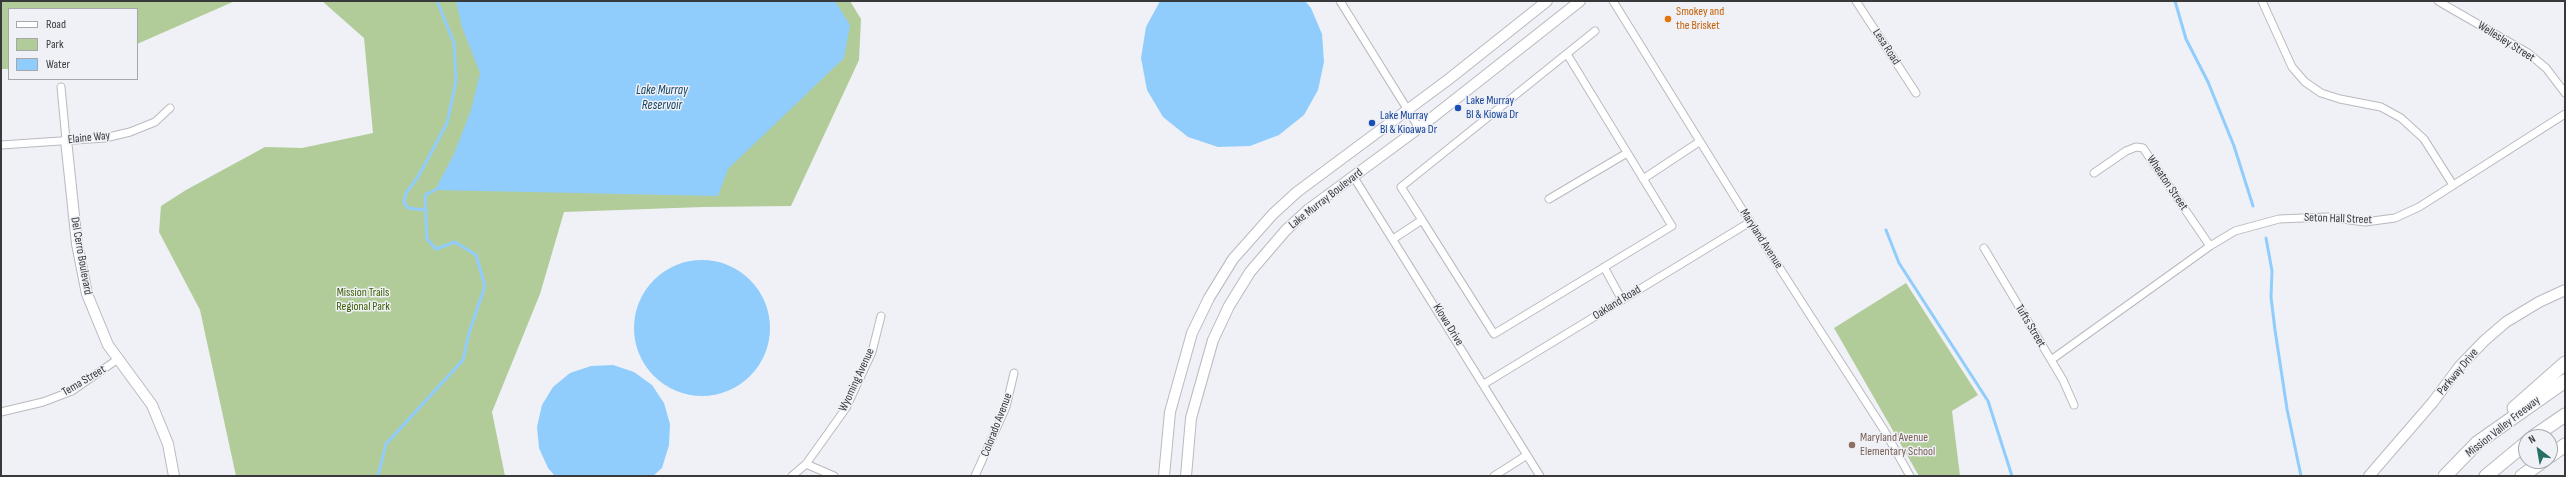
<!DOCTYPE html>
<html>
<head>
<meta charset="utf-8">
<style>
	body { margin:0 }
	#map { position:relative; width:2566px; height:477px; overflow:hidden; background:#eff1f6; font-family:"Sofia Sans Condensed",sans-serif }
	canvas { display:block }
	.frame { position:absolute; inset:0; border:2px solid #38393b; pointer-events:none }
	.legend { position:absolute; left:8px; top:8px; width:130px; height:72px; box-sizing:border-box; background:#eff1f6; border:1px solid #a6a7ab; margin:0; padding:5px 7px; list-style:none; font-size:12px; color:#38393b }
	.legend li { display:flex; align-items:center; gap:8px; height:20px }
	.legend b { width:20px; border:1px solid #a6a7ab }
	.north { position:absolute; left:2518px; top:429px; width:40px; height:40px; box-sizing:border-box; background:#eff1f6; border:1px solid #a6a7ab; border-radius:50%; rotate:329deg; font-size:11px; font-weight:700; line-height:16px; text-align:center; color:#38393b }
	.north::after { content:''; display:block; margin:auto; width:14px; height:18px; background:#286f65; clip-path:polygon(50% 0,100% 100%,50% 72%,0 100%) }
</style>
</head>
<body>
<div id="map">
<canvas width="2566" height="477"></canvas>
<div class="frame"></div>
<ul class="legend">
<li><b style="height:5px;background:#fff"></b>Road</li>
<li><b style="height:11px;background:#b1cc99"></b>Park</li>
<li><b style="height:11px;background:#90cdfd"></b>Water</li>
</ul>
<div class="north">N</div>
</div>
<script>
const g = document.querySelector('canvas').getContext('2d');
g.lineJoin = 'round';
function fillPath(path, color) { g.fillStyle = color; g.fill(path, 'evenodd'); }
const poly = rows => new Path2D(rows.map(r => 'M' + r).join(''));
function stroke(path, color, width, dash) { g.strokeStyle = color; g.lineWidth = width; g.lineCap = dash ? 'butt' : 'round'; g.setLineDash(dash || []); g.stroke(path); }
function write(font, color, halo, rows, align = 'center') {
  g.font = font + ' "Sofia Sans Condensed",sans-serif'; g.lineWidth = 3; g.setLineDash([]); g.textBaseline = 'middle'; g.strokeStyle = halo; g.fillStyle = color; for (const [text, x, y, turn = 0] of rows) {
    g.save(); g.translate(x, y); g.rotate((+turn || 0) * Math.PI / 180); g.textAlign = isNaN(turn) ? turn : align; if (halo) g.strokeText(text, 0, 0); g.fillText(text, 0, 0); g.restore();
  }
}
fillPath(poly([
	[1,1,235,1,137,44,137,9,9,9,9,69,1,69],
	[322,1,850,1,861,19,859,60,791,206,703,207,564,212,540,294,492,412,505,476,236,476,200,310,159,232,161,206,186,190,265,147,302,148,373,133,364,38],
	[1906,283,1978,395,1952,411,1960,476,1919,476,1834,328]
]), '#b1cc99');
fillPath(poly([
	[456,1,835,1,850,25,844,58,728,169,718,196,435,190,454,154,471,110,480,73,462,27],
	[1160,1,1305,1,1311,8,1322,34,1324,62,1318,90,1304,115,1279,135,1250,146,1218,147,1188,137,1163,117,1147,90,1141,58,1146,27],
	'634 328a68 68 0 1 1 136 0a68 68 0 1 1-136 0Z',
	[613,365,634,372,652,385,664,403,670,424,669,445,662,468,653,476,555,476,548,468,539,448,537,427,542,405,553,387,570,373,591,366]
]), '#90cdfd');
stroke(poly([
	[2175,1,2186,39,2208,82,2234,146,2253,206],
	[425,210,408,208,404,203,406,193,418,177,447,123,456,81,454,43,437,1],
	[1886,230,1899,263,1988,401,2012,476],
	[2266,238,2272,271,2271,297,2275,330,2287,409,2301,476],
	[378,476,386,444,463,360,469,333,485,286,476,255,455,242,436,249,427,239,425,195,435,190]
]), '#90cdfd', 3);
const street = poly([
	[1340,1,1419,128],
	[1613,1,1750,222,1884,430,1910,476],
	[1856,1,1916,93],
	[2262,1,2292,67,2305,82,2321,93,2340,99,2381,107,2401,118,2424,139,2453,185],
	[2438,1,2528,53,2546,68,2565,93],
	[61,87,66,140],
	[1,145,105,138,130,132,155,122,170,108],
	[2094,173,2126,151,2136,147,2143,148,2210,246],
	[1353,176,1540,476],
	[1643,179,1699,142],
	[1549,199,1627,153],
	[1422,220,1494,334,1672,226,1567,54],
	[1393,239,1422,220,1401,187,1595,31],
	[1984,248,2063,380,2074,405],
	[1604,267,1622,300],
	[2051,360,2210,246,2235,231,2279,219,2327,217,2365,222,2395,218,2419,207,2565,114],
	[1484,384,1750,222],
	[1,412,43,402,72,391,118,359],
	[806,464,834,476],
	[792,476,806,464,846,408,872,352,881,316],
	[975,476,1006,407,1014,373],
	[1494,476,1527,455]
]);
const secondary = poly([
	[66,140,77,244,87,294,108,345,152,405,168,444,174,476],
	[1164,476,1170,412,1192,333,1209,298,1233,259,1273,214,1297,192,1449,79,1547,1],
	[1186,476,1191,418,1213,340,1229,306,1250,272,1286,230,1309,209,1419,128,1580,1],
	[2369,476,2433,402,2459,367,2484,341,2506,322,2539,302,2565,290]
]);
const highway = poly([
	[2514,408,2565,363],
	[2533,437,2565,415],
	[2550,456,2565,445],
	[2445,476,2477,443,2565,381],
	[2486,476,2526,443],
	[2522,476,2543,461]
]);
stroke(street, '#b9babf', 9);
stroke(secondary, '#b9babf', 12);
stroke(highway, '#b9babf', 15);
stroke(street, '#fff', 7);
stroke(secondary, '#fff', 10);
stroke(highway, '#fff', 13);
for (const [x, y, r, color] of [
	[1668,19,4,"#e8710a"],
	[1458,108,4,"#1a4fb4"],
	[1372,123,4,"#1a4fb4"],
	[1852,445,4,"#8d6e63"]
]) { const dot = new Path2D(); dot.arc(x, y, r, 0, 2 * Math.PI); g.fillStyle = color; g.fill(dot); stroke(dot, '#eff1f6', 1.5); }
write('12px', '#c56008', '#eff1f6', [
	["Smokey and",1676,12],
	["the Brisket",1676,26]
], 'left');
write('12px', '#38393b', '#eff1f6', [
	["Wellesley Street",2506,42,32],
	["Lesa Road",1886,47,57],
	["Elaine Way",89,138,-6],
	["Wheaton Street",2167,183,56],
	["Lake Murray Boulevard",1326,199,-38],
	["Seton Hall Street",2338,219,2],
	["Maryland Avenue",1761,239,57],
	["Del Cerro Boulevard",81,256,80],
	["Oakland Road",1617,303,-32],
	["Kiowa Drive",1448,325,58],
	["Tufts Street",2030,326,59],
	["Parkway Drive",2458,372,-50],
	["Wyoming Avenue",857,380,-65],
	["Tema Street",84,381,-31],
	["Colorado Avenue",997,425,-69],
	["Mission Valley Freeway",2503,427,-38]
]);
write('12px', '#164399', '#eff1f6', [
	["Lake Murray",1466,101],
	["Bl & Kiowa Dr",1466,115],
	["Lake Murray",1380,116],
	["Bl & Kioawa Dr",1380,130]
], 'left');
write('12px', '#395f00', '#eff1f6', [
	["Mission Trails",363,293],
	["Regional Park",363,307]
]);
write('12px', '#785e54', '#eff1f6', [
	["Maryland Avenue",1860,438],
	["Elementary School",1860,452]
], 'left');
write('italic 13px', '#154463', '#eff1f6', [
	["Lake Murray",662,91],
	["Reservoir",662,106]
]);
</script>
</body>
</html>
